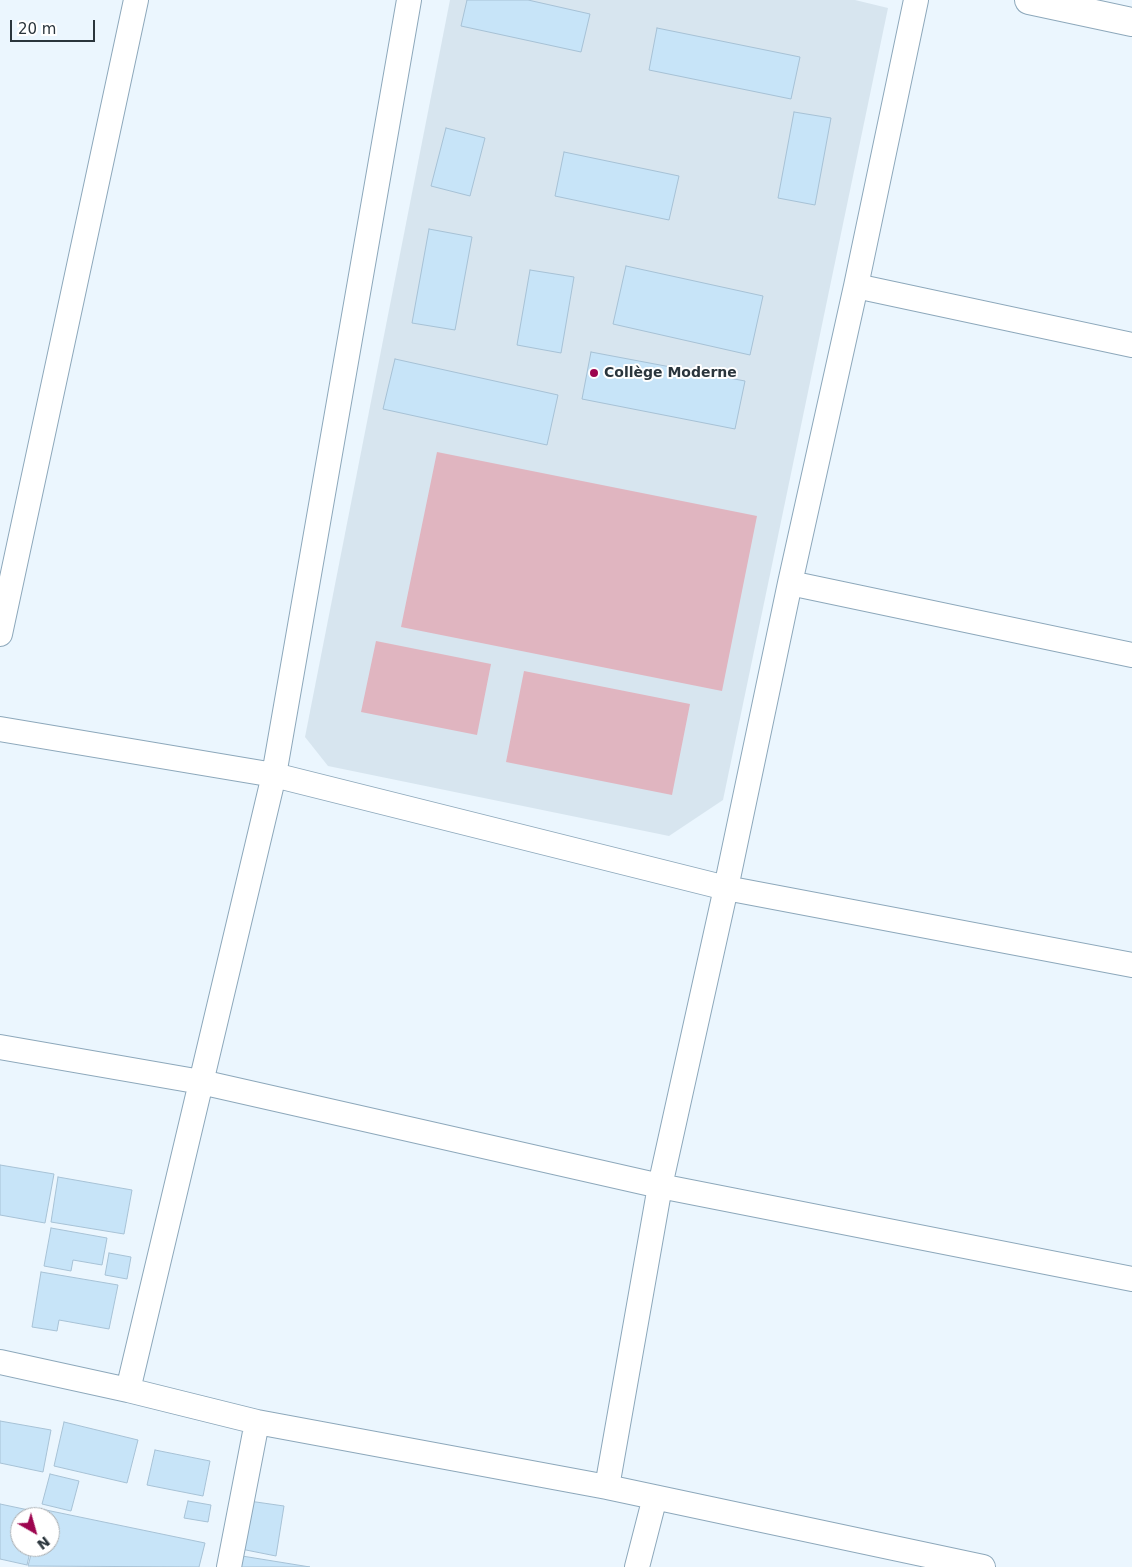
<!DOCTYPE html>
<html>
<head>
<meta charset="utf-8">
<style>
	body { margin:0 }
	#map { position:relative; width:1132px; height:1567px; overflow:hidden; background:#ebf6fe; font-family:"DejaVu Sans",sans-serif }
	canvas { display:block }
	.north { position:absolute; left:10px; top:1507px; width:50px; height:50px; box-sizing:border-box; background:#fff; border:1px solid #aaaeb1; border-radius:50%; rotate:142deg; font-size:14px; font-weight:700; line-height:20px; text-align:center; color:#2a353c }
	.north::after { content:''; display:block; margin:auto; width:18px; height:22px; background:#9d054f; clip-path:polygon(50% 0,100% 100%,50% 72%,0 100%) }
	.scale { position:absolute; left:10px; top:20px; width:85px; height:22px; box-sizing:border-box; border:2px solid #2a353c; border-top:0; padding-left:6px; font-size:15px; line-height:18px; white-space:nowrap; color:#2a353c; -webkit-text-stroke:4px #fff; paint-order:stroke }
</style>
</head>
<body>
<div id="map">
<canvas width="1132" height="1567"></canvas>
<div class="north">N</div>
<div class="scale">20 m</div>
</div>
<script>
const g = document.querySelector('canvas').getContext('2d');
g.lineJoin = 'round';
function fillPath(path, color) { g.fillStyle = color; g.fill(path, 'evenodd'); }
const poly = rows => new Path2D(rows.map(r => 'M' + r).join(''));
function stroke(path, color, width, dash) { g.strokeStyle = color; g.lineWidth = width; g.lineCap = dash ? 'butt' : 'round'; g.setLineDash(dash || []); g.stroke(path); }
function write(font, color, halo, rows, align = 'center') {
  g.font = font + ' "DejaVu Sans",sans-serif'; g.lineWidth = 4; g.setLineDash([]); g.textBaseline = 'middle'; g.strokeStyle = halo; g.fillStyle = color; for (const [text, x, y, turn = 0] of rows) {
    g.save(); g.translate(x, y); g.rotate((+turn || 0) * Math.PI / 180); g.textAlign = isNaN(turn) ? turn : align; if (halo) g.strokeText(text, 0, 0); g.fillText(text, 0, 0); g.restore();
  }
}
fillPath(poly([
	[450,0,855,0,888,8,723,800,669,836,328,766,305,737]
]), '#d7e5ef');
fillPath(poly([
	[437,452,757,516,722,691,401,627],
	[376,641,491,664,477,735,361,712],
	[524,671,690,704,672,795,506,762]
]), '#e0b5c0');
const building = poly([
	[467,0,528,0,590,14,581,52,461,26,467,0],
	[657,28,800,57,791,99,649,70,657,28],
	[794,112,831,118,815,205,778,198,794,112],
	[446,128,485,138,470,196,431,186,446,128],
	[564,152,679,176,669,220,555,196,564,152],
	[429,229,472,237,455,330,412,323,429,229],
	[626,266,763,296,750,355,613,324,626,266],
	[530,270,574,277,561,353,517,345,530,270],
	[591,352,745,381,735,429,582,399,591,352],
	[395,359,558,395,547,445,383,409,395,359],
	[0,1165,54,1174,45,1223,0,1215,0,1165],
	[58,1177,132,1190,124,1234,51,1222,58,1177],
	[51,1228,107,1238,102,1265,73,1260,71,1271,44,1266,51,1228],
	[109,1253,131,1257,127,1279,105,1275,109,1253],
	[41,1272,118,1285,109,1329,59,1320,57,1331,32,1327,41,1272],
	[0,1421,51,1430,43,1472,0,1463,0,1421],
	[64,1422,138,1440,127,1483,54,1466,64,1422],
	[155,1450,210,1461,203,1496,147,1485,155,1450],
	[50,1474,79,1481,71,1511,42,1504,50,1474],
	[188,1501,211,1505,208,1522,184,1518,188,1501],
	[249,1501,284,1506,276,1556,241,1549,249,1501],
	[0,1504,38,1512,37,1517,20,1517,20,1547,31,1547,27,1565,0,1559,0,1504],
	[41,1509,205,1543,199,1567,28,1566,33,1547,50,1547,50,1517,39,1517,41,1509],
	[242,1556,310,1567,240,1567,242,1556]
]);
fillPath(building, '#c7e4f8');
stroke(building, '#a7c2d6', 1);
const street = poly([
	[856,286,1132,345],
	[790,583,1132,655],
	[0,634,136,0],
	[0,729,274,775,726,888,1132,965],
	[0,1047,201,1082,660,1186,1132,1279],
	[0,1362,128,1390,257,1422,607,1487,983,1567],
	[128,1390,274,775,409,0],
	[607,1487,660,1186,726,888,790,583,856,286,916,0],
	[229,1567,257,1422],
	[637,1567,655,1497]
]);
const primary = poly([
	[1029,0,1132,22]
]);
stroke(street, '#8da8bb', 26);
stroke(primary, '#8da8bb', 30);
stroke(street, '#fff', 24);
stroke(primary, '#fff', 28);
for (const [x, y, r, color] of [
	[594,373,5,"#9d054f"]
]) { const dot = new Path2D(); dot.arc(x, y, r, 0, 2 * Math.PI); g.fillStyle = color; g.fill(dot); stroke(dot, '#fff', 2); }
write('bold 14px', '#2a353c', '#fff', [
	["Collège Moderne",604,373]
], 'left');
</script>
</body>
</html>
